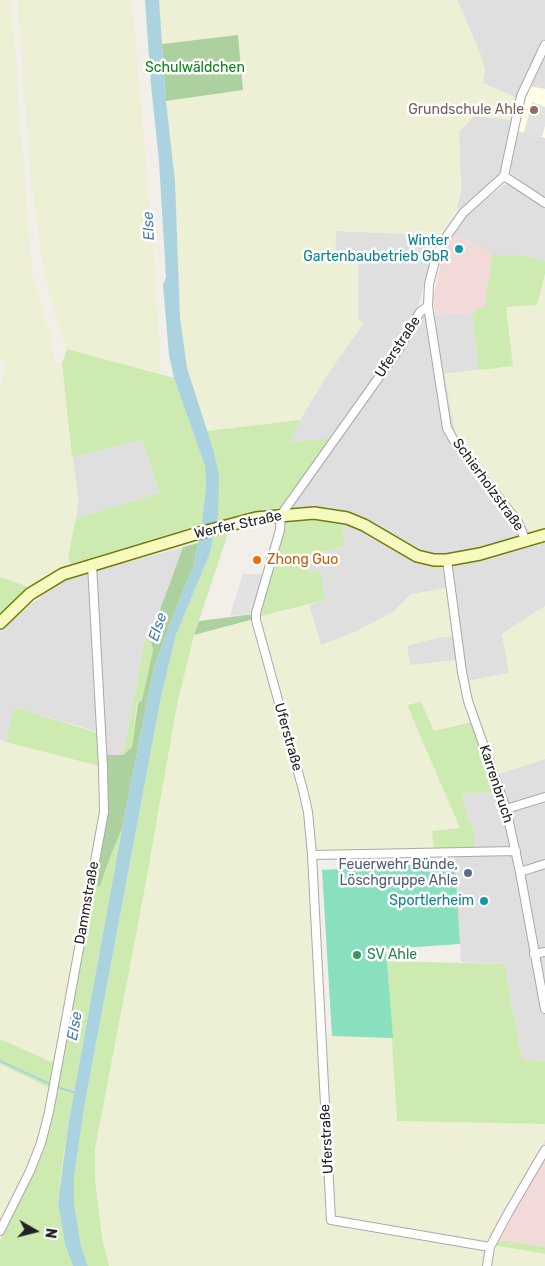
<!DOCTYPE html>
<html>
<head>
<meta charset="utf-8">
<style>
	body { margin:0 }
	#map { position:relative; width:545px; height:1266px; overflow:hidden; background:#f2efe9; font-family:Rubik,sans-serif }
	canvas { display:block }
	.north { position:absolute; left:10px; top:1206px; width:50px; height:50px; -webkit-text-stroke:4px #fff; paint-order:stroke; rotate:98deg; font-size:14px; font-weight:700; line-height:20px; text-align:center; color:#222 }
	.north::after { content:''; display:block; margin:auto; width:18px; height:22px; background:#222; clip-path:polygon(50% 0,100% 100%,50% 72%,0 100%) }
</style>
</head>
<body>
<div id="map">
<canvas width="545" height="1266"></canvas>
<div class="north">N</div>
</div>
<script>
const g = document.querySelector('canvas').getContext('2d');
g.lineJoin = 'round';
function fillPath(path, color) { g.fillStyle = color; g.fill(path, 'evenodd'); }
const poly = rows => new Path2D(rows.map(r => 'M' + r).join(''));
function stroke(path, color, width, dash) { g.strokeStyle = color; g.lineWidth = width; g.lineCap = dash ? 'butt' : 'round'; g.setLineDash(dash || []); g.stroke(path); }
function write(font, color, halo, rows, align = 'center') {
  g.font = font + ' Rubik,sans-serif'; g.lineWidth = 5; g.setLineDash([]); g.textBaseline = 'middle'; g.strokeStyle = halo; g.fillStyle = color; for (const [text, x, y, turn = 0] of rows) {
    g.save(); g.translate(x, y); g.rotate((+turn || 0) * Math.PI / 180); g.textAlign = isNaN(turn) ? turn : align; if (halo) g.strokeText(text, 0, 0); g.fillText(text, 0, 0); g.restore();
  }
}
fillPath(poly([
	[457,0,545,0,545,199,508,171,462,212,457,207,461,191,459,132,474,116,485,71,480,53],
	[511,184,545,208,545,261,519,255,492,255,478,245,454,235,469,213,504,185],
	[336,231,439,235,443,237,431,259,418,307,427,315,472,313,479,370,445,374,455,432,531,533,536,543,545,540,545,606,502,634,509,673,468,681,464,659,410,666,407,647,412,644,436,638,454,636,411,594,393,612,355,632,321,645,309,605,325,600,320,572,309,574,305,557,345,546,280,511,332,439,289,442,300,420,329,372,363,324,358,319,358,262,335,261],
	[142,440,160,493,76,518,78,499,72,457],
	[183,547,150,637,145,639,123,755,107,755,105,734,14,707,6,742,0,740,0,632,10,622,45,593,67,579],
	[545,759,545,1061,522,1059,504,964,461,962,455,862,453,855,475,854,473,825,466,816,463,793,499,792,504,789,498,774]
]), '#e0dfdf');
fillPath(poly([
	[454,235,478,245,492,255,485,305,472,313,435,314,433,299,443,253],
	[545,1139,545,1247,498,1240,488,1237]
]), '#f2dad9');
fillPath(poly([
	[529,86,545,89,545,138,517,131]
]), '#ffffe5');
fillPath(poly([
	[0,0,11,0,32,272,42,309,52,340,54,363,62,363,78,499,76,518,68,558,71,564,30,590,26,586,0,577,0,385,2,385,4,361,0,361],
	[17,0,132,0,155,267,161,375,67,349,57,324,42,263,30,169],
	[159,0,457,0,480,53,485,71,483,83,515,97,510,120,474,116,459,132,461,191,457,207,439,235,336,231,335,261,358,262,358,319,363,324,329,372,300,420,207,431,187,368,180,318,175,181,166,101,243,90,238,35,162,44],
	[545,274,545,528,531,533,455,432,444,374,513,365,506,307,537,305],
	[446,588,454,636,436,638,412,644,407,647,410,665,456,660,460,684,472,722,433,731,421,703,407,705,460,828,434,850,308,852,318,1035,393,1038,397,1121,545,1124,545,1139,505,1207,486,1241,494,1245,545,1254,545,1266,109,1266,102,1238,95,1179,95,1149,146,882,177,705,194,635,309,605,321,645,355,632,393,612,411,594],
	[545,606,545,759,498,774,478,720,468,681,509,673,502,634],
	[0,740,99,766,101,811,54,1063,0,1039],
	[0,1064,50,1088,36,1143,26,1170,0,1221]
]), '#eef0d5');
fillPath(poly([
	[492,255,519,255,545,261,545,274,537,305,506,307,513,366,479,370,472,313,485,305],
	[67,349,174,378,205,466,206,486,202,524,71,564,68,558,76,518,160,493,142,440,72,457,62,363],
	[300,420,290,442,332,438,280,511,217,523,218,474,214,452,207,431],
	[309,516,341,520,345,546,305,557,309,573,320,571,325,600,258,617,285,518],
	[228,533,194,635,177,705,146,882,95,1149,95,1179,102,1238,109,1266,88,1266,81,1246,74,1203,74,1176,85,1102,161,697,176,635,210,553,214,537],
	[0,577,26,586,30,590,2,613,0,613],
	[150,637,153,650,142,700,137,703,132,747,123,755,145,639],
	[421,702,434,731,472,722,499,792,463,793,466,816,473,825,475,849,434,850,432,831,460,828,407,705],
	[14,707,98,733,99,766,6,742],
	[122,829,69,1120,61,1173,58,1202,65,1245,73,1266,0,1266,0,1240,44,1150,95,886,100,886,112,852],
	[387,961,504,964,522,1059,545,1061,545,1124,397,1121],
	[0,1039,54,1063,50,1088,0,1064],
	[498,1240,545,1247,545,1254,493,1245]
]), '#cdebb0');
fillPath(poly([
	[238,35,243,90,166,101,162,44],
	[198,543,194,565,175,611,154,667,122,829,112,852,100,886,95,886,108,812,107,755,123,755,132,747,138,703,142,700,153,650,150,637,183,547],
	[254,614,254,619,194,635,199,621]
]), '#add19e');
fillPath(poly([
	[455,862,460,944,386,949,393,1038,332,1036,322,870]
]), '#88e0be');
fillPath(poly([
	[532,102,545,107,545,126,542,137,524,133],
	[243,574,265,574,254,614,230,616],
	[466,853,467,857,324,860,323,856]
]), '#e2e2e2');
fillPath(poly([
	[145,0,159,0,166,101,175,181,180,318,187,368,214,452,219,475,218,517,210,553,176,635,161,697,85,1102,74,1176,74,1203,81,1246,88,1266,73,1266,65,1245,58,1202,69,1120,122,829,154,667,175,611,194,565,202,523,206,486,205,466,174,378,169,355,163,285,166,277,159,161,151,85]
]), '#aad3df');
stroke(poly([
	[0,1061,52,1085],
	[57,1087,76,1093]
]), '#aad3df', 2);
const minor = poly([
	[504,176,545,203],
	[428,306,420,312,399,349,281,515,280,530,256,613,256,620,303,790,308,812,312,855,331,1220,490,1247],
	[526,542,518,522,453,439,447,428,428,306,429,284,435,261,444,240,463,213,504,176,521,96,545,45],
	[447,560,462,672,468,701,506,809,520,872,545,1009],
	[506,809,545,797],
	[312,855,516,851],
	[520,872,545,864],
	[534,954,545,952],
	[0,1231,30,1171,41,1143,49,1112,104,812,103,767,92,564],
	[487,1266,490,1247,507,1215,545,1150]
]);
const secondary = poly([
	[0,623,30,594,63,574,192,535,256,518,314,513,347,518,364,525,417,556,434,560,447,560,480,554,545,535]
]);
stroke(minor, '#a9a9a9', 10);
stroke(secondary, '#707d05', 14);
stroke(minor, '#fff', 8);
stroke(secondary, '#f7fabf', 11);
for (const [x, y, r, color] of [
	[534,110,5,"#8d6e63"],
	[459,249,5,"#0f9aa8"],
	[257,560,5,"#e8710a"],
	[468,873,5,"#5c6f8a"],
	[484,901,5,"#0f9aa8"],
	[357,955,5,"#2e9e5b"]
]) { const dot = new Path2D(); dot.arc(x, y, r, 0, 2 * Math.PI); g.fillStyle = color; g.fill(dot); stroke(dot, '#fff', 2); }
write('14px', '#0c8416', '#fff', [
	["Schulwäldchen",195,68]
]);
write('14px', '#785e54', '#fff', [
	["Grundschule Ahle",524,110]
], 'right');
write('14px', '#0d838f', '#fff', [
	["Winter",449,241],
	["Gartenbaubetrieb GbR",449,257],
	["Sportlerheim",474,901]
], 'right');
write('14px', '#222', '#fff', [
	["Uferstraße",398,347,-57],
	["Schierholzstraße",488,485,54],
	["Werfer Straße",238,525,-12],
	["Uferstraße",288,737,74],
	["Karrenbruch",496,784,72],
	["Dammstraße",87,903,-80],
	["Uferstraße",327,1139,-93]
]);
write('14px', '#c56008', '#fff', [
	["Zhong Guo",267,560]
], 'left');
write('14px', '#4e5e75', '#fff', [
	["Feuerwehr Bünde,",458,865],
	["Löschgruppe Ahle",458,881]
], 'right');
write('14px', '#27864d', '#fff', [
	["SV Ahle",367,955]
], 'left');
write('italic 15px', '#4a7aab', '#fff', [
	["Else",149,226,-93],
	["Else",158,627,-71],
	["Else",75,1026,-80]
]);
</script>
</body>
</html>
